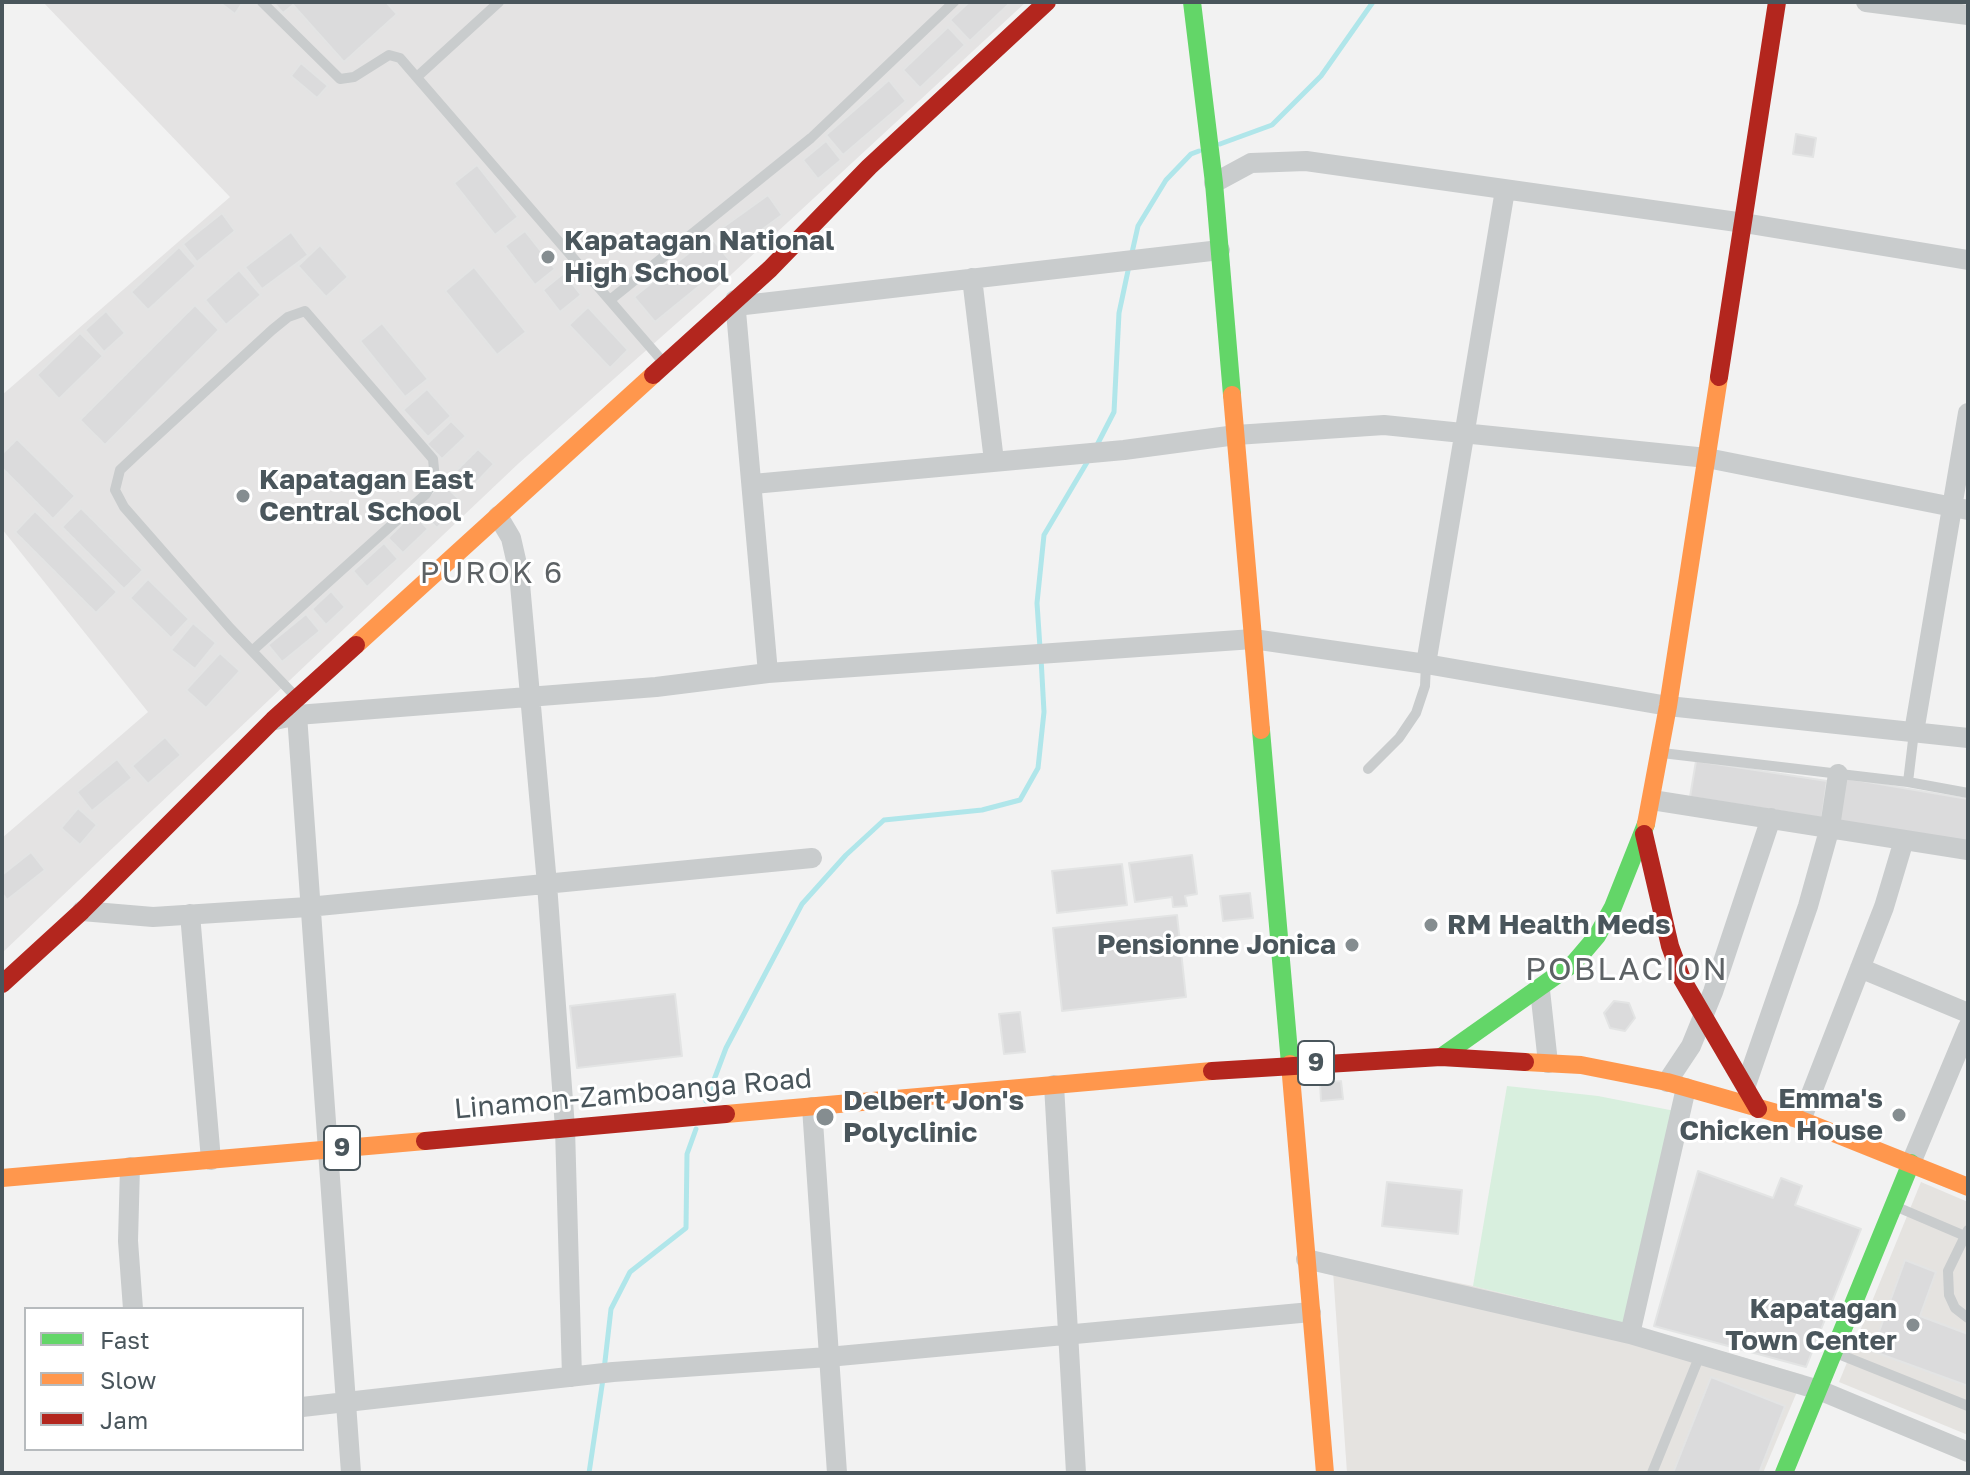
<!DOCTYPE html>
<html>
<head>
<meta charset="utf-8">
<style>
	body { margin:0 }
	#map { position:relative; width:1970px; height:1475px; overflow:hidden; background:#f2f2f2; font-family:"Golos Text",sans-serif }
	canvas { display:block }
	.frame { position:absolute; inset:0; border:4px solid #4a565c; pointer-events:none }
	.legend { position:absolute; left:24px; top:1307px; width:280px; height:144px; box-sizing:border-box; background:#fff; border:2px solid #b7bbbe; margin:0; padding:10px 14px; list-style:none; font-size:24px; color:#4a565c }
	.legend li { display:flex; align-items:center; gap:16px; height:40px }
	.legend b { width:40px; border:2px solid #b7bbbe }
</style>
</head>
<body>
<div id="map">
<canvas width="1970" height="1475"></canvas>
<div class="frame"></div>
<ul class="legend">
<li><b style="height:10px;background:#63d668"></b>Fast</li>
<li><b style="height:10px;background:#ff974d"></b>Slow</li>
<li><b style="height:10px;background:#b3261e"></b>Jam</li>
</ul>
</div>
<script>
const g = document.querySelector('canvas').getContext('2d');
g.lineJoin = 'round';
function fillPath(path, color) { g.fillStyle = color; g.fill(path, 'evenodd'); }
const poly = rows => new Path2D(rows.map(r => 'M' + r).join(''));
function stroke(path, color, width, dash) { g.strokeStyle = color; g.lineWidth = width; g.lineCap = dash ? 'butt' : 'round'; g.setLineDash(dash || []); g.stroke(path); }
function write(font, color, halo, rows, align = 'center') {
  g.font = font + ' "Golos Text",sans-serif'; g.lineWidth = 6; g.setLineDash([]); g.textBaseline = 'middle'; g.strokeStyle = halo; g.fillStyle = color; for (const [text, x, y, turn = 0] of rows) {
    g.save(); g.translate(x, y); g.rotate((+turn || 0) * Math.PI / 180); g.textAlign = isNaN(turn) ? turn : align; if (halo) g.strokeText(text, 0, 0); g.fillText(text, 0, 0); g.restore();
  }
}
fillPath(poly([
	[1921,1182,1968,1202,1968,1435,1839,1382],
	[1332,1257,1473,1286,1624,1323,1804,1375,1763,1473,1347,1473]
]), '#e5e3e0');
fillPath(poly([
	[43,2,1026,2,721,284,519,463,2,953,2,838,148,712,2,529,2,395,230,197]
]), '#e4e3e3');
fillPath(poly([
	[1507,1086,1598,1096,1675,1111,1624,1323,1473,1286]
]), '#d8efde');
stroke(poly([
	[1220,144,1272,125,1321,76,1373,2],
	[1131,257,1138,226,1166,180,1191,154,1199,151],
	[1096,447,1114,412,1119,313,1129,266],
	[1040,648,1037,603,1044,535,1089,459],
	[706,1101,726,1048,802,904,846,855,884,820,982,810,1020,800,1038,768,1044,712,1041,658],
	[604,1370,611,1309,630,1272,686,1228,687,1154,696,1129],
	[589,1473,603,1379]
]), '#b0e6ea', 5);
const building = poly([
	[219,2,243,2,235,14,219,2],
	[273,2,386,2,397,14,344,62,293,5,283,13,273,2],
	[969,2,1011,2,970,41,950,20,969,2],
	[948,27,965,45,920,88,903,70,948,27],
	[301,63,328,86,317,98,291,76,301,63],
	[889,80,906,101,843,155,826,135,889,80],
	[1796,134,1816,138,1813,157,1793,154,1796,134],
	[826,141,841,160,818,179,803,160,826,141],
	[477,165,518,217,495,235,454,183,477,165],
	[768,195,782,215,737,248,722,228,768,195],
	[222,213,235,231,197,262,183,244,222,213],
	[525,231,555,269,535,285,505,246,525,231],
	[291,232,308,255,262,289,245,267,291,232],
	[710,236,730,261,655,322,634,297,710,236],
	[320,245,348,277,326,297,298,266,320,245],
	[179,247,196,266,148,310,131,292,179,247],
	[474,267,526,332,497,355,445,291,474,267],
	[239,270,261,295,226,325,205,300,239,270],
	[564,273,581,295,560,312,543,290,564,273],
	[195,305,219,330,105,445,80,420,195,305],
	[588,307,628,350,610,368,569,325,588,307],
	[106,311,125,333,104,352,85,330,106,311],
	[382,323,428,379,405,397,360,341,382,323],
	[80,333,103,356,59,399,37,375,80,333],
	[427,389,451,416,428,437,403,410,427,389],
	[451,421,466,436,442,459,427,444,451,421],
	[17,439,75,496,53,519,2,468,2,454,17,439],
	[478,449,494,464,471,488,455,472,478,449],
	[442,483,462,502,437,528,417,508,442,483],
	[81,508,143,570,124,589,62,527,81,508],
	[35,511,117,592,96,613,15,532,35,511],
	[413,513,428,529,403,553,388,538,413,513],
	[384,543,398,559,367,587,353,571,384,543],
	[148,579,189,619,171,638,130,598,148,579],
	[331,591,345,607,326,625,312,609,331,591],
	[306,614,320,631,282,662,268,645,306,614],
	[193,623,216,643,195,669,171,650,193,623],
	[220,653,240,671,206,708,186,690,220,653],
	[165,737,181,755,148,784,132,766,165,737],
	[117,759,132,778,92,811,77,792,117,759],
	[1696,761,1827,781,1822,818,1690,797,1696,761],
	[1844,778,1968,799,1968,844,1837,822,1844,778],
	[78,808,97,825,80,845,61,828,78,808],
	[31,852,45,870,7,900,2,893,2,875,31,852],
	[1192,855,1197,894,1185,896,1187,906,1173,907,1172,897,1135,902,1129,863,1192,855],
	[1122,864,1127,905,1057,913,1052,871,1122,864],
	[1250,893,1253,918,1223,921,1220,896,1250,893],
	[1177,915,1186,997,1062,1011,1053,928,1177,915],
	[675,994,682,1056,577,1068,570,1006,675,994],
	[1614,1001,1629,1003,1635,1018,1625,1031,1610,1028,1604,1013,1614,1001],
	[1020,1012,1025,1052,1004,1054,999,1014,1020,1012],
	[1341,1081,1343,1099,1321,1101,1320,1083,1341,1081],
	[1698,1171,1773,1198,1781,1178,1802,1186,1795,1205,1861,1229,1806,1367,1654,1326,1698,1171],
	[1387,1182,1462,1190,1458,1234,1382,1226,1387,1182],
	[1905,1260,1936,1272,1920,1316,1968,1334,1968,1386,1872,1351,1905,1260],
	[1711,1377,1785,1406,1759,1473,1673,1473,1711,1377]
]);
fillPath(building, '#dbdbdc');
stroke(building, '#e3e4e4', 2);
stroke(poly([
	[262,2,340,79,354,77,389,55,400,58,664,363],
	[418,76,499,2],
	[610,300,811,138,954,2],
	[252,651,426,494,435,479,433,459,305,311,288,317,272,330,137,454,120,470,115,490,124,507,230,628,296,697],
	[1662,753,1908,782,1968,793],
	[1368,769,1399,738,1416,713,1425,686,1426,664],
	[1908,782,1914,732],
	[1897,1207,1965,1236],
	[1968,1230,1948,1271,1949,1295,1955,1308,1968,1318],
	[1836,1353,1968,1406],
	[1652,1473,1700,1355]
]), '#c9cccd', 10);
stroke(poly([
	[1866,2,1968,15],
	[1214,183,1251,163,1306,161,1744,223,1968,260],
	[972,278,994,461],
	[735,300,768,673],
	[736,306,1220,250],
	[753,484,1124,450,1236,435,1384,425,1707,458,1968,510],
	[498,516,511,538,519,573,547,884,565,1128,572,1377],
	[1426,664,1505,190],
	[297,715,351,1473],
	[275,720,297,715,656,687,768,673,1253,639,1426,664,1668,706,1968,738],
	[1914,732,1968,413],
	[1652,800,1968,850],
	[82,911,153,917,308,907,812,858],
	[190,914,211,1160],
	[1860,968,1968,1013],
	[1540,990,1548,1063],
	[1667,1082,1691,1046,1713,992,1771,818],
	[1054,1085,1076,1473],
	[1746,1085,1808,906,1830,827,1838,774],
	[812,1107,837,1473],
	[1801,1120,1884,907,1904,840],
	[1911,1163,1968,1027],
	[130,1167,128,1241,133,1309],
	[1306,1259,1630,1334,1819,1390,1968,1452],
	[1630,1334,1686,1088],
	[302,1407,613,1372,828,1357,1311,1312]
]), '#c9cccd', 20);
stroke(poly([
	[1192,2,1214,183,1232,395],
	[1261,730,1290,1064],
	[1441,1057,1574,963,1597,936,1613,907,1646,824],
	[1784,1473,1911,1163]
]), '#63d668', 18);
stroke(poly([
	[1232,395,1261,730],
	[356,645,653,375],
	[1646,824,1668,706,1719,377],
	[1525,1062,1581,1065,1667,1082,1801,1120,1968,1187],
	[1290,1064,1325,1473],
	[726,1114,1212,1071],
	[2,1178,425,1141]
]), '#ff974d', 18);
stroke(poly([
	[653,375,770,269,869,167,1047,2],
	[1719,377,1777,2],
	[1644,834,1670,946,1682,979,1758,1109],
	[2,984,82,911,273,720,356,645],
	[1212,1071,1441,1057,1525,1062],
	[425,1141,726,1114]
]), '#b3261e', 18);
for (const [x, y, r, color] of [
	[548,257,8,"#858d90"],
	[243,496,8,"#858d90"],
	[1431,925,8,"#858d90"],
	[1352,945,8,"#858d90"],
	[1899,1115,8,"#858d90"],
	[825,1117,10,"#858d90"],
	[1913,1325,8,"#858d90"]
]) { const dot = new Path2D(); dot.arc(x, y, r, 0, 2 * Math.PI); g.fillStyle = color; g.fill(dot); stroke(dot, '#fff', 3); }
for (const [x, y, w] of [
	[1316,1063,36],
	[342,1148,36]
]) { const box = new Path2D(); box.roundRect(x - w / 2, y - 22, w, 44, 6); g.fillStyle = '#fff'; g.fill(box); stroke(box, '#4a565c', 2); }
write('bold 26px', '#4a565c', null, [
	["9",1316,1063],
	["9",342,1148]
]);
write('bold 28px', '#4a565c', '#fff', [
	["Kapatagan National",564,241],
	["High School",564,273],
	["Kapatagan East",259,480],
	["Central School",259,512],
	["RM Health Meds",1447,925],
	["Pensionne Jonica",1336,945,"right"],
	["Emma's",1883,1099,"right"],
	["Chicken House",1883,1131,"right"],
	["Delbert Jon's",843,1101],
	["Polyclinic",843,1133],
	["Kapatagan",1897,1309,"right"],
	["Town Center",1897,1341,"right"]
], 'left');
write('28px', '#4a565c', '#fff', [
	["Linamon-Zamboanga Road",633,1094,-5]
]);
g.letterSpacing = '2px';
write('30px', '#5d6265', '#fff', [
	["PUROK 6",492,573]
]);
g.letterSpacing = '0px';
g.letterSpacing = '2px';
write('32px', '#5d6265', '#fff', [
	["POBLACION",1627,970]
]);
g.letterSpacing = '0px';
</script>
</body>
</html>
